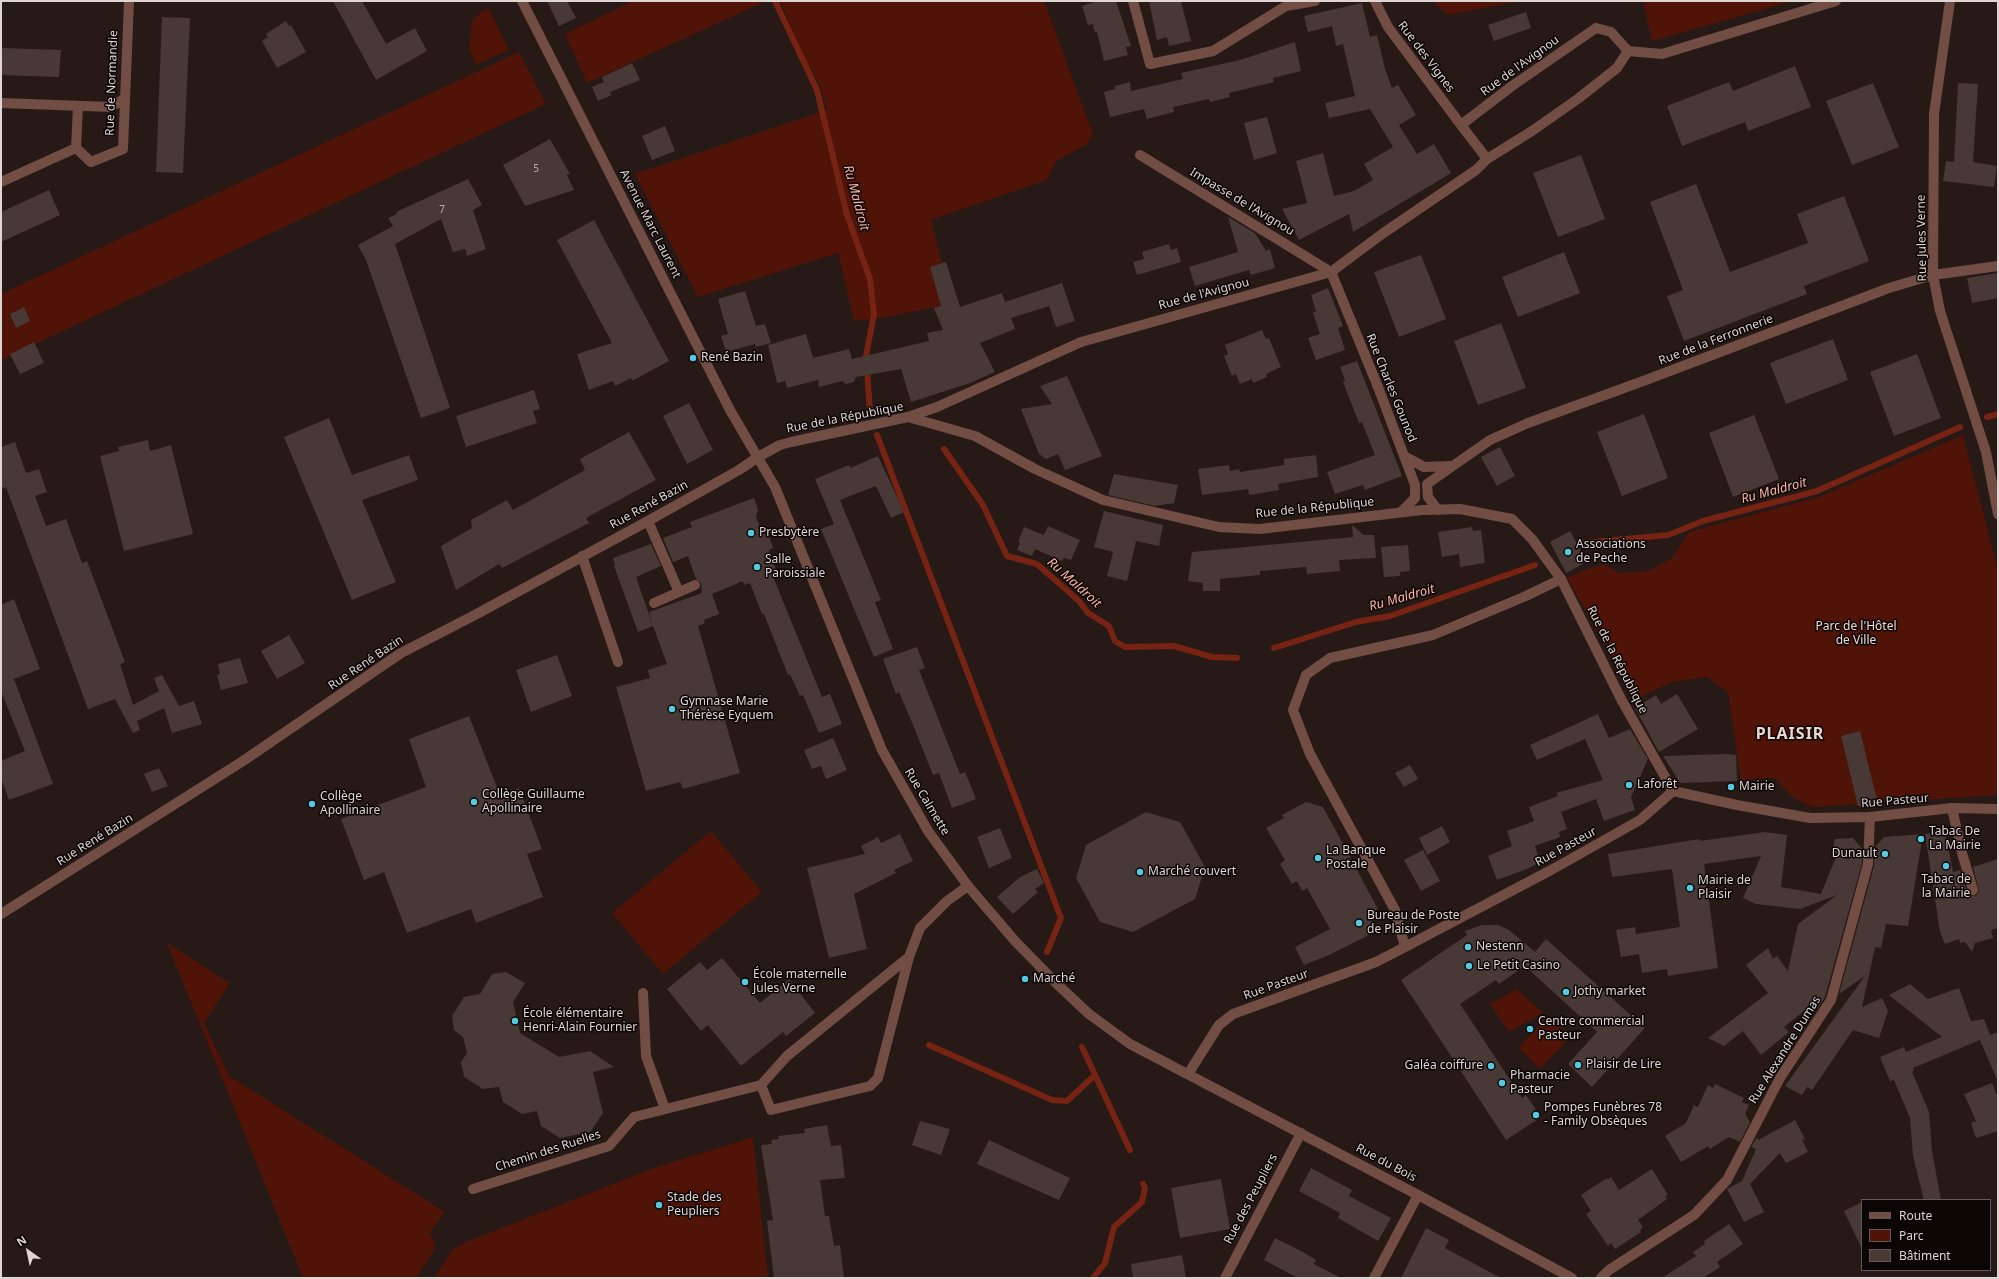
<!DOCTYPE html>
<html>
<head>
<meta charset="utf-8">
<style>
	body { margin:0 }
	#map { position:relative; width:1999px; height:1279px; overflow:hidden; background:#261916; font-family:"Noto Sans",sans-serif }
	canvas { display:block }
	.frame { position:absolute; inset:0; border:2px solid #dfd6d4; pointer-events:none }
	.legend { position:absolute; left:1861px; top:1199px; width:130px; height:72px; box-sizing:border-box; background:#0b0605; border:1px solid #605958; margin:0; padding:5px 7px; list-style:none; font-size:12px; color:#dfd6d4 }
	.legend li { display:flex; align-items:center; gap:8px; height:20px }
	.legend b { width:20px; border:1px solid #605958 }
	.north { position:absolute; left:8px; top:1231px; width:40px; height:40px; -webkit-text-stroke:3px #0b0605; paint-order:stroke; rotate:327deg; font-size:11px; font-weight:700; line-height:16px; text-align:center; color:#dfd6d4 }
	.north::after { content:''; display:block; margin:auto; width:14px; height:18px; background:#dfd6d4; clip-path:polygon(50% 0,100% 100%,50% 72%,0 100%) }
</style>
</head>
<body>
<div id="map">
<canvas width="1999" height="1279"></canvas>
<div class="frame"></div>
<ul class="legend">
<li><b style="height:5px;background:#724d44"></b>Route</li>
<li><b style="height:11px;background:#501307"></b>Parc</li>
<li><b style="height:11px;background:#483936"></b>Bâtiment</li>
</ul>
<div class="north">N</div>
</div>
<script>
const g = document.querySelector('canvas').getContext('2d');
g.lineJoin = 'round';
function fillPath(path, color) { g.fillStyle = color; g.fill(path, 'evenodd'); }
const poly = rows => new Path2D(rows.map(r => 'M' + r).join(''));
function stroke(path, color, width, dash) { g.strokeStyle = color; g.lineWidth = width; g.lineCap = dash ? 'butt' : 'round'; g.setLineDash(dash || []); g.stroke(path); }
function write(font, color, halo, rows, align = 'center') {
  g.font = font + ' "Noto Sans",sans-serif'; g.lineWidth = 3; g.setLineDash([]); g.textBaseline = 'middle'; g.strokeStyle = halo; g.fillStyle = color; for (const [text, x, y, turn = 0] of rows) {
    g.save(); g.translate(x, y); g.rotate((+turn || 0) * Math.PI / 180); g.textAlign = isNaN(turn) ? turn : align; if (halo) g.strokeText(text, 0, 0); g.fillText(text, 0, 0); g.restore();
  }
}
fillPath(poly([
	[633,1,766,1,587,83,565,34],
	[780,1,1044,1,1093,134,1086,145,1056,161,1047,180,931,220,942,263,930,267,941,306,882,318,854,321,838,253,698,297,635,174,827,110,819,83,803,55],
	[1435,1,1521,1,1448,15,1435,4],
	[1643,1,1793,1,1652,41],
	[488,7,509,50,476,65,469,49,472,20],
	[519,52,546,104,1,360,1,294],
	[1963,435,1998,570,1998,795,1813,807,1794,798,1774,778,1741,780,1728,692,1706,677,1672,682,1632,701,1609,651,1567,578,1590,568,1605,564,1618,573,1649,571,1672,558,1689,532,1819,497],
	[711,831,762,892,663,974,612,913],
	[167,943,230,983,204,1023,229,1076,445,1212,430,1232,436,1247,416,1278,303,1278],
	[1517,989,1543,1013,1509,1032,1490,1004],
	[1547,1016,1570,1037,1540,1069,1519,1048],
	[753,1137,768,1278,434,1278,453,1249,466,1242,651,1169]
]), '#501307');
stroke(poly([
	[775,1,817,90,847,215,870,279,874,314,866,356,870,412],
	[1987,417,1998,414],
	[877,435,1061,918,1047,952],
	[944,449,983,505,1007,556,1037,564,1079,601,1088,613,1109,626,1115,641,1125,647,1174,646,1212,657,1237,658],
	[1584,543,1668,535,1703,521,1817,491,1960,427],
	[1274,648,1356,622,1390,616,1535,565],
	[929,1045,1052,1100,1067,1101,1095,1075],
	[1082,1047,1130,1150],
	[1093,1278,1105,1263,1114,1227,1142,1202,1145,1188,1143,1184]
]), '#762313', 6);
fillPath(poly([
	[333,1,362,1,386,44,415,28,427,51,376,80],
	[547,1,567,1,576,18,559,26],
	[1097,1,1116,1,1131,46,1126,47,1128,55,1104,61,1097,32,1095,32,1093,24,1088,25,1082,6],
	[1149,1,1181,1,1191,41,1169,46,1167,37,1157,40],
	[1362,3,1370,37,1377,35,1385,69,1392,88,1398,85,1416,115,1399,125,1417,154,1434,144,1451,173,1353,232,1349,214,1299,240,1282,209,1307,203,1296,161,1323,153,1334,196,1354,191,1373,180,1364,164,1393,147,1370,109,1329,118,1325,103,1355,96,1343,44,1336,46,1332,26,1308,32,1304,16],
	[1526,12,1531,28,1494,41,1488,25],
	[162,17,190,18,183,173,156,172],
	[286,21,289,26,291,25,306,52,277,68,262,41,268,37,266,34],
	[1295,42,1301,71,1273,78,1274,82,1229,93,1230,97,1210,102,1209,99,1173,107,1174,112,1147,119,1144,109,1110,117,1104,92,1115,89,1115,86,1130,82,1131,91,1183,79,1181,73,1240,60],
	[1,48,61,50,59,77,1,75],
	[632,63,640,80,610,92,612,95,598,101,592,87,604,82,602,77],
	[1795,66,1811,107,1748,131,1745,122,1682,146,1667,106,1729,82,1733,91],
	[1873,83,1899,147,1852,165,1826,101],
	[1958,83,1978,84,1973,162,1997,166,1994,187,1943,181,1946,161,1954,162],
	[1267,117,1277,153,1254,160,1244,123],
	[665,126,675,151,652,160,642,136],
	[550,139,570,174,567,175,574,190,525,206,503,165],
	[1581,155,1605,219,1558,237,1533,173],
	[468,179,482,205,473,210,486,249,467,256,465,249,453,252,441,219,395,244,450,408,421,418,366,260,358,245,393,226,388,218,397,214,396,212],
	[1696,184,1730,272,1808,243,1797,214,1844,196,1869,261,1804,286,1807,294,1684,341,1667,296,1683,290,1650,202],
	[49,190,60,215,1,242,1,212],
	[1228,217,1255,233,1266,251,1270,249,1275,268,1251,275,1249,270,1195,286,1189,267,1238,252],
	[594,220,669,361,632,381,631,378,615,386,613,381,589,390,577,354,612,343,557,240],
	[1169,244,1171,250,1177,248,1181,262,1137,275,1133,262,1144,259,1142,252],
	[1564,252,1580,293,1518,317,1502,277],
	[1421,255,1446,319,1399,337,1374,272],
	[946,262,960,307,1002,293,1005,302,1062,283,1075,321,1056,327,1049,306,1011,318,1015,329,980,343,995,372,970,383,911,402,901,369,856,377,854,382,846,384,842,381,819,387,818,380,787,388,785,381,777,383,768,345,806,334,813,358,849,349,852,359,929,341,927,333,943,330,934,308,941,306,930,267],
	[1998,273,1998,298,1972,303,1967,278],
	[1328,288,1343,326,1338,328,1345,350,1316,360,1308,338,1320,334,1313,313,1316,311,1311,295],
	[745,291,756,326,765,324,771,343,756,347,755,344,726,352,721,336,728,334,718,299],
	[24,307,30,321,16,328,10,314],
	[1501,323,1526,388,1478,405,1454,341],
	[1262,330,1266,339,1269,338,1281,367,1266,374,1267,377,1253,383,1252,379,1240,384,1236,374,1232,376,1224,356,1228,354,1225,345],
	[1833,339,1848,380,1786,404,1770,363],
	[34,342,44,363,20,374,10,354],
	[1917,354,1941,418,1894,436,1870,372],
	[1357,361,1402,476,1365,490,1363,485,1335,494,1327,472,1375,455,1362,422,1359,423,1343,382,1345,380,1340,367],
	[1067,376,1102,456,1065,470,1058,454,1046,459,1039,454,1021,409,1052,404,1040,386],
	[534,390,540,409,533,411,537,423,466,447,456,416],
	[689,403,713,450,687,464,663,416],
	[1644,414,1668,478,1622,496,1597,432],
	[1754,415,1779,479,1733,497,1709,433],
	[329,418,352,475,409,455,418,480,362,500,396,582,352,600,284,437],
	[629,432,656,480,586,518,589,523,502,568,499,564,456,590,441,546,472,528,471,520,507,500,513,510,585,470,580,459],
	[148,440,150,451,171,445,193,534,124,551,100,456,119,451,118,447],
	[15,442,26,473,39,469,47,492,35,496,46,526,66,519,82,563,87,561,125,662,120,664,133,705,159,691,154,678,162,675,179,706,194,701,202,724,172,733,164,708,137,721,140,730,133,733,115,699,88,709,6,487,1,489,1,447],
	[1500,447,1515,476,1497,486,1481,457],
	[1316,455,1318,477,1278,484,1279,490,1249,495,1248,489,1202,495,1198,469,1229,465,1230,471,1239,469,1240,472,1284,465,1284,459],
	[878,456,904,512,891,518,876,486,840,500,881,600,875,602,893,649,874,657,821,529,834,524,815,479,849,465,850,468],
	[1114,474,1178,485,1174,503,1155,506,1108,495],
	[754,498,758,510,756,517,762,533,769,536,773,548,769,550,777,572,772,574,822,697,830,694,842,724,819,733,803,695,800,696,790,674,788,675,764,614,762,614,750,583,744,585,743,581,712,594,719,614,704,620,705,623,698,626,740,773,683,789,680,782,646,791,616,687,650,678,648,670,667,664,653,626,638,632,614,566,615,565,613,558,651,544,661,566,636,577,653,626,649,612,702,593,701,583,696,579,688,556,673,562,663,538,692,527,690,522],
	[1104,511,1163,525,1159,546,1136,541,1127,581,1107,576,1113,552,1094,547],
	[1352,525,1364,535,1374,535,1376,558,1339,560,1340,571,1307,574,1306,567,1260,571,1260,575,1220,579,1220,591,1203,591,1203,583,1188,581,1192,552,1353,537],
	[1048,526,1080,540,1071,560,1064,558,1062,561,1035,549,1032,556,1017,550,1020,543,1018,542,1024,527,1044,535],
	[1472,527,1473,531,1481,530,1485,563,1460,567,1459,554,1442,557,1438,532],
	[1570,531,1587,562,1566,573,1550,542],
	[1408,545,1410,571,1400,572,1400,576,1384,577,1381,547],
	[14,599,40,669,14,679,53,784,9,800,1,778,1,761,25,751,1,691,1,605],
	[289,635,305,663,277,679,261,651],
	[917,647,925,668,919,670,960,774,965,772,976,799,952,808,939,773,933,775,913,725,899,692,896,694,883,659],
	[557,655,572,696,531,712,516,670],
	[240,658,248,683,221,690,217,675,220,674,218,664],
	[1677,694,1698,729,1659,752,1635,708,1656,695,1661,704],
	[1598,714,1609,738,1630,729,1648,759,1631,797,1635,810,1604,821,1596,799,1561,812,1567,829,1559,832,1560,837,1535,846,1540,862,1527,869,1497,880,1488,856,1512,846,1507,831,1534,821,1529,807,1558,796,1556,793,1603,780,1585,739,1537,760,1530,745],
	[469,716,500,795,519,788,542,849,527,854,543,897,476,923,471,909,407,933,384,872,364,880,341,819,426,787,409,739],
	[1860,731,1878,804,1858,806,1841,736],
	[833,738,847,770,826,779,821,766,812,769,804,750],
	[1724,754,1736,755,1737,781,1680,783,1663,756],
	[1410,765,1418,779,1404,787,1395,773],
	[159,768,168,786,152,792,144,774],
	[1306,802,1323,807,1378,909,1376,910,1378,913,1372,916,1373,929,1367,936,1329,955,1304,965,1295,947,1330,929,1307,888,1302,891,1297,881,1292,884,1280,864,1285,860,1266,828,1284,818,1282,815],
	[1146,812,1180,822,1205,867,1195,899,1133,932,1100,922,1076,878,1086,845],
	[1442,826,1450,842,1427,855,1419,838],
	[1000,828,1012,858,989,868,977,837],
	[1945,831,1953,872,1960,870,1967,892,1971,896,1977,895,1979,891,1973,867,1998,859,1998,928,1991,930,1993,938,1975,943,1972,952,1965,942,1960,943,1959,939,1945,944,1940,932,1925,834],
	[1765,832,1787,835,1781,887,1821,894,1836,857,1832,856,1835,839,1853,838,1862,849,1862,863,1825,997,1818,1008,1814,1003,1784,1027,1789,1032,1761,1055,1743,1031,1724,1046,1708,1038,1768,993,1746,965,1768,948,1773,959,1777,956,1788,971,1798,924,1837,895,1800,909,1756,904,1743,898,1761,856,1704,864,1718,968,1668,976,1667,969,1642,973,1639,954,1621,957,1616,930,1635,927,1636,934,1680,927,1672,869,1612,877,1608,854,1699,839,1700,841],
	[900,834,913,861,894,870,896,873,854,894,867,949,829,958,807,868,865,854,861,846,878,837,881,843],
	[1923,834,1908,926,1886,924,1881,948,1875,947,1871,966,1862,1007,1882,998,1888,1011,1879,1038,1853,1030,1812,1090,1807,1087,1802,1095,1785,1086,1865,976,1839,994,1874,866,1875,847,1884,837],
	[1423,850,1440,881,1421,891,1404,860],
	[1037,869,1044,883,1035,889,1038,892,1013,914,997,897,1020,877],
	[1482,925,1498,925,1509,930,1535,952,1546,939,1645,1028,1592,1087,1568,1064,1597,1032,1525,966,1499,984,1496,980,1460,1004,1522,1098,1526,1095,1541,1117,1506,1140,1401,980,1467,935,1465,931],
	[722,958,760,1003,789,979,815,1013,786,1036,783,1032,741,1066,708,1025,701,1031,667,989,700,962,707,970],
	[506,972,525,983,513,1002,520,1033,559,1057,590,1051,614,1067,593,1072,603,1113,590,1132,560,1138,541,1126,537,1111,522,1114,503,1102,499,1087,483,1089,464,1077,461,1062,467,1053,463,1037,454,1030,452,1016,464,997,480,994,492,974],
	[1910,984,1928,999,1959,988,1971,1021,1984,1019,1990,1035,1998,1032,1998,1082,1980,1040,1913,1068,1914,1071,1912,1072,1929,1112,1932,1151,1941,1200,1924,1200,1913,1156,1910,1118,1894,1080,1890,1081,1880,1057,1904,1047,1906,1052,1942,1037,1889,995],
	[1992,1083,1998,1098,1998,1131,1976,1138,1971,1123,1976,1121,1964,1094],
	[1715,1084,1744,1098,1742,1102,1749,1105,1745,1114,1750,1122,1740,1142,1729,1137,1710,1149,1708,1146,1681,1162,1665,1136,1686,1123,1694,1105,1698,1107,1708,1085,1713,1088],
	[1795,1120,1805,1139,1802,1140,1808,1152,1786,1163,1780,1153,1750,1184,1764,1212,1744,1222,1727,1189,1742,1181,1756,1149,1751,1147,1757,1137,1758,1140],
	[920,1121,950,1129,941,1155,912,1145],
	[827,1125,831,1146,841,1145,845,1178,820,1180,825,1216,829,1216,834,1246,840,1245,844,1278,774,1278,767,1221,773,1220,761,1145,772,1144,771,1140,779,1139,778,1136,805,1133,804,1129],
	[989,1140,1070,1178,1059,1200,977,1164],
	[1311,1168,1352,1190,1349,1196,1391,1218,1378,1241,1338,1218,1340,1213,1299,1191],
	[1652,1169,1668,1195,1665,1196,1667,1199,1638,1220,1643,1227,1640,1230,1641,1232,1615,1249,1611,1243,1608,1246,1586,1214,1591,1211,1581,1195,1607,1178,1607,1180,1611,1177,1619,1190],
	[1221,1179,1230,1229,1180,1238,1171,1188],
	[1862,1202,1862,1249,1844,1211],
	[1729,1224,1743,1244,1717,1262,1720,1267,1703,1278,1662,1278,1696,1256,1693,1252,1705,1244,1704,1241],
	[1426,1228,1449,1240,1445,1248,1501,1278,1401,1278],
	[1275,1238,1303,1252,1316,1260,1314,1264,1341,1278,1298,1278,1264,1260],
	[1182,1255,1186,1278,1133,1278,1131,1264]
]), '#483936');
stroke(poly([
	[1133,1,1150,64,1213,51,1286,6,1315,1],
	[1375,1,1388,27,1461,125],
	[1950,1,1934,114,1933,275,1940,311,1986,452,1998,514],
	[1596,28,1611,32,1628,51,1617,68,1579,98,1532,131,1487,159,1461,125,1512,86,1596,28],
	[1628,51,1662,54,1836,1],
	[1,103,111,107,124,99],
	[76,148,78,106],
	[1140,155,1331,272],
	[1,182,76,148,91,162,123,149,129,1],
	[1331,272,1378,387,1415,485,1415,498,1402,511],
	[908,417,937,407,1081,342,1331,272,1382,234,1476,170,1487,159],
	[1404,456,1424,467,1451,466],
	[1438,510,1428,497,1427,484,1490,440,1528,423,1646,380,1889,288,1933,275,1998,266],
	[648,521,679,592,695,585],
	[582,556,618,662],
	[654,603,679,592],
	[1952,808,1962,853,1973,890],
	[1,914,243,761,401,653,473,616,648,521,739,470,758,457],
	[1405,947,1395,910,1310,754,1293,710,1306,675,1330,658,1433,635,1526,596,1561,579],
	[909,957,878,1078,870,1086,771,1110,761,1085,787,1056,909,957],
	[909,957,920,928,947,901,968,886],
	[643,993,646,1056,665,1109],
	[1188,1074,1219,1025,1233,1014,1376,962,1405,947,1553,869,1640,820,1673,791],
	[473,1189,609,1146,634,1117,761,1085],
	[1225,1278,1301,1133],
	[1374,1278,1418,1195],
	[1601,1278,1609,1270,1694,1215,1727,1180,1780,1078,1831,1000,1868,864,1870,817]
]), '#724d44', 10);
stroke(poly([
	[522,1,730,410,775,487,882,750,928,831,968,886,1015,941,1057,984,1089,1014,1130,1044,1418,1195,1572,1278],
	[758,457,780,445,791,442,908,417,975,436,1035,469,1103,500,1219,527,1260,529,1422,510,1460,509,1512,519,1532,539,1561,579,1621,699,1673,791,1737,805,1810,818,1870,817,1952,808,1998,809]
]), '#724d44', 10);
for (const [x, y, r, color] of [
	[693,358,4,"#56c9e0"],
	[751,533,4,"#56c9e0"],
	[1568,552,4,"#56c9e0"],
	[757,567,4,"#56c9e0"],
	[672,709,4,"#56c9e0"],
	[1629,785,4,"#56c9e0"],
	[1731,787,4,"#56c9e0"],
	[474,802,4,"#56c9e0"],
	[312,804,4,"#56c9e0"],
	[1921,839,4,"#56c9e0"],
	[1885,854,4,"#56c9e0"],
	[1318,858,4,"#56c9e0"],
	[1946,866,4,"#56c9e0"],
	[1140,872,4,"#56c9e0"],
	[1690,888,4,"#56c9e0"],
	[1359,923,4,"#56c9e0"],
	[1468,947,4,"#56c9e0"],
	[1469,966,4,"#56c9e0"],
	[1025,979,4,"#56c9e0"],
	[745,982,4,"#56c9e0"],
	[1566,992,4,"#56c9e0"],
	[515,1021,4,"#56c9e0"],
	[1530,1029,4,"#56c9e0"],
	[1578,1065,4,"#56c9e0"],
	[1491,1066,4,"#56c9e0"],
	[1502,1083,4,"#56c9e0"],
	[1536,1115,4,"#56c9e0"],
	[659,1205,4,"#56c9e0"]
]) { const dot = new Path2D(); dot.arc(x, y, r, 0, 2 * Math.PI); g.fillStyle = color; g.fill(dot); stroke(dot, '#0b0605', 1.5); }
write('10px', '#b9afac', null, [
	["5",536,169],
	["7",442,210]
]);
write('12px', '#dfd6d4', '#0b0605', [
	["Rue des Vignes",1426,57,53],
	["Rue de l'Avignou",1520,66,-36],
	["Rue de Normandie",112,83,-88],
	["Impasse de l'Avignou",1242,202,31],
	["Avenue Marc Laurent",650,224,63],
	["Rue Jules Verne",1922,238,-91],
	["Rue de l'Avignou",1204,294,-15],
	["Rue de la Ferronnerie",1716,340,-21],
	["Rue Charles Gounod",1391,388,68],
	["Rue de la République",845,418,-11],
	["Rue René Bazin",649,505,-29],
	["Rue de la République",1315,508,-6],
	["Rue de la République",1617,660,63],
	["Rue René Bazin",366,663,-34],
	["Rue Pasteur",1895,801,-5],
	["Rue Calmette",927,802,59],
	["Rue René Bazin",95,840,-32],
	["Rue Pasteur",1566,847,-29],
	["Rue Pasteur",1276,985,-20],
	["Rue Alexandre Dumas",1785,1050,-58],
	["Chemin des Ruelles",548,1151,-18],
	["Rue du Bois",1386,1163,28],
	["Rue des Peupliers",1251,1199,-62]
]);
write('12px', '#dfd6d4', '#0b0605', [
	["René Bazin",701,358],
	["Presbytère",759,533],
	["Associations",1576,545],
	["de Peche",1576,559],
	["Salle",765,560],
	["Paroissiale",765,574],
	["Gymnase Marie",680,702],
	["Thérèse Eyquem",680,716],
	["Laforêt",1637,785],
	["Mairie",1739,787],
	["Collège Guillaume",482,795],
	["Apollinaire",482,809],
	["Collège",320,797],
	["Apollinaire",320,811],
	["Tabac De",1929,832],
	["La Mairie",1929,846],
	["La Banque",1326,851],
	["Postale",1326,865],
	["Dunault",1877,854,"right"],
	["Marché couvert",1148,872],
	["Tabac de",1946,880,"center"],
	["la Mairie",1946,894,"center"],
	["Mairie de",1698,881],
	["Plaisir",1698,895],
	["Bureau de Poste",1367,916],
	["de Plaisir",1367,930],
	["Nestenn",1476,947],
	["Le Petit Casino",1477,966],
	["École maternelle",753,975],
	["Jules Verne",753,989],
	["Marché",1033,979],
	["Jothy market",1574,992],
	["École élémentaire",523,1014],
	["Henri-Alain Fournier",523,1028],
	["Centre commercial",1538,1022],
	["Pasteur",1538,1036],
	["Plaisir de Lire",1586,1065],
	["Galéa coiffure",1483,1066,"right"],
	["Pharmacie",1510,1076],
	["Pasteur",1510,1090],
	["Pompes Funèbres 78",1544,1108],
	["- Family Obsèques",1544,1122],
	["Stade des",667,1198],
	["Peupliers",667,1212]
], 'left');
write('12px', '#f3d9d3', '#0b0605', [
	["Parc de l'Hôtel",1856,627],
	["de Ville",1856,641]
]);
write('italic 13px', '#fdb4a3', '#0b0605', [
	["Ru Maldroit",856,198,75],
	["Ru Maldroit",1774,491,-15],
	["Ru Maldroit",1074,583,42],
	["Ru Maldroit",1402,598,-16]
]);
g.letterSpacing = '1px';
write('bold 16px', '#e9d7d3', '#0b0605', [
	["PLAISIR",1790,734]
]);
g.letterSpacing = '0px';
</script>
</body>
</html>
